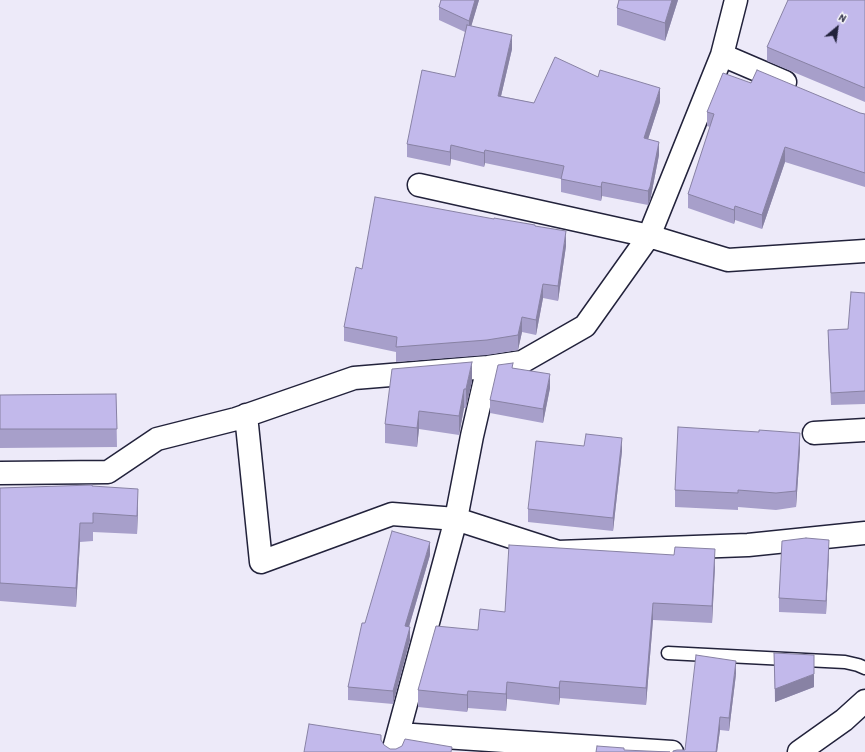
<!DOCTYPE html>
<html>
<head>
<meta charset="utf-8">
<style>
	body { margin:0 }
	#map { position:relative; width:865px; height:752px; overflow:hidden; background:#edeaf9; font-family:"Patrick Hand",sans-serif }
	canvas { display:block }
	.north { position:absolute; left:817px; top:8px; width:40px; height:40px; -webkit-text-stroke:3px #fff; paint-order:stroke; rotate:29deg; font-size:11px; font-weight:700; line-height:16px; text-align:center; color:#22223b }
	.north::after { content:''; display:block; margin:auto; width:14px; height:18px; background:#22223b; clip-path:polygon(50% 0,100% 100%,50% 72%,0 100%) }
</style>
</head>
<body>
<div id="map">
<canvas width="865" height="752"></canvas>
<div class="north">N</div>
</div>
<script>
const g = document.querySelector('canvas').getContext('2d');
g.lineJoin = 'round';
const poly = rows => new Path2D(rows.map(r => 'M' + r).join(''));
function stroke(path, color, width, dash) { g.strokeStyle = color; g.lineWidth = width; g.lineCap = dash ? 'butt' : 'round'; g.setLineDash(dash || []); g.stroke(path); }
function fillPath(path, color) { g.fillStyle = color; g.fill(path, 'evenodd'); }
const lane = poly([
	[668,653,845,662,858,665,865,668]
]);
const street = poly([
	[722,55,785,82],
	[419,185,649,236,728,260,865,251],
	[488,367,472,436,456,519,558,552,748,545,865,533],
	[246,415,261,562,392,514,456,519,393,752],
	[814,433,865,430],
	[0,473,108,472,157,439,236,419,354,378,488,367,522,362,585,326,649,236,722,55,736,0],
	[398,734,672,752],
	[799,752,844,720,865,701]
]);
stroke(lane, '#22223b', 15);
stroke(street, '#22223b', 25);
stroke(lane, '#fff', 12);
stroke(street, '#fff', 22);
fillPath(poly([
	[479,0,471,26,512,49,501,96,534,103,598,77,660,102,648,139,659,155,650,201,648,205,602,196,601,201,561,192,561,179,485,163,484,167,451,159,450,166,407,157,407,144,455,77,465,32,439,20,439,7],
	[619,0,678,0,665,41,617,25,617,8],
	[865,0,865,102,767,61,767,47],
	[751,83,860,113,865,114,865,187,785,162,762,229,735,220,734,224,688,208,688,194,710,127,707,126,707,112],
	[535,226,566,246,558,301,543,298,536,335,522,332,518,350,487,355,396,362,396,352,344,341,344,327,362,269],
	[865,293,865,404,831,405,828,342,828,330,848,329],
	[513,368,550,388,543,423,490,413,490,400],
	[472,381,466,408,464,408,459,435,419,429,417,447,385,443,385,424],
	[116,394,117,447,0,448,0,395],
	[759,432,800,450,796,507,776,510,738,507,738,510,675,507,675,490],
	[622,451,613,531,528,522,528,509],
	[92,486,138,507,137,534,93,532,93,541,80,542,76,607,0,601,0,488],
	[829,553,826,614,779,612,779,598],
	[430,555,409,627,410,640,393,704,348,700,348,687,365,623],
	[715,566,712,623,653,620,646,705,560,698,559,705,507,699,506,711,468,708,467,712,418,707,418,690,478,630,505,612],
	[774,653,814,687,775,702],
	[736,674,729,731,720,730,717,752,673,752,685,750]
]), '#a79fca');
fillPath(poly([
	[475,0,479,0,469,34,469,21],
	[672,0,678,0,665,41,665,23],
	[512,35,512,49,498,109,498,96],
	[660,88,660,102,644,152,644,138],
	[659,142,659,155,650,201,648,205,648,191],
	[451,145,451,159,450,166,450,152],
	[785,147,785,162,762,229,762,215],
	[485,150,485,163,484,167,484,153],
	[602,182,602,196,601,201,601,187],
	[735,206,735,220,734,224,734,210],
	[566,231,566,246,558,301,558,286],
	[543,284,543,298,536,335,536,320],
	[522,317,522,332,518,350,518,335],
	[472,362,472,381,466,408,466,389],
	[550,374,550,388,543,423,543,409],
	[464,389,464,408,459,435,459,416],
	[419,411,419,429,417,447,417,428],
	[800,433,800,450,796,507,796,491],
	[622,438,622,451,613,531,613,518],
	[138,489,138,507,137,534,137,516],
	[80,523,80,542,76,607,76,588],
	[829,540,829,553,826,614,826,601],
	[430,542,430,555,405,640,405,626],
	[715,549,715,566,712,623,712,606],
	[653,603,653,620,646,705,646,688],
	[410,627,410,640,393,704,393,691],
	[736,661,736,674,729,731,729,718],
	[814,674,814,687,775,702,775,689],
	[560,681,560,698,559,705,559,688],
	[507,682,507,699,506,711,506,694],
	[468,691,468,708,467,712,467,695],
	[720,717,720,730,717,752,716,752]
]), '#8882a4');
const building = poly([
	[441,0,475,0,469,21,439,7,441,0],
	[619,0,672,0,665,23,617,8,619,0],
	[788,0,865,0,865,88,767,47,788,0],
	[467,25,512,35,498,96,534,103,555,57,598,77,600,70,660,88,644,138,659,142,650,187,648,191,602,182,601,187,561,179,564,166,485,150,484,153,451,145,450,152,407,144,422,70,455,77,467,25],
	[757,70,860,113,865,114,865,173,785,147,762,215,735,206,734,210,688,194,714,114,707,112,723,73,751,83,757,70],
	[375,197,494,219,494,218,535,225,535,226,566,231,558,286,543,284,536,320,522,317,518,335,487,340,396,347,397,337,344,327,356,267,362,269,375,197],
	[851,292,865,293,865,391,831,393,828,330,848,329,851,292],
	[472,362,466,389,464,389,459,416,419,411,417,428,385,424,392,369,472,362],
	[513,363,512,368,550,374,543,409,490,400,498,365,513,363],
	[116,394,117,429,0,429,0,395,116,394],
	[678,427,759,432,759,430,800,433,796,491,776,493,738,490,738,493,675,490,678,427],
	[586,434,622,438,613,518,528,509,536,441,584,446,586,434],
	[92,485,92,486,138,489,137,516,93,513,93,523,80,523,76,588,0,583,0,488,92,485],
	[392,531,430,542,405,626,410,627,393,691,348,687,362,623,365,623,392,531],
	[806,538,829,540,826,601,779,598,782,541,806,538],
	[509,545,674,555,675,547,715,549,712,606,653,603,646,688,560,681,559,688,507,682,506,694,468,691,467,695,418,690,436,626,478,630,480,609,505,612,509,545],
	[774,653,814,655,814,674,775,689,774,653],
	[696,655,736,661,729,718,720,717,716,752,673,752,673,751,677,750,685,750,696,655],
	[309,724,381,735,381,740,384,745,390,749,396,749,402,746,405,739,452,747,451,752,304,752,309,724],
	[597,746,624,748,624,750,670,752,596,752,597,746]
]);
fillPath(building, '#c2b9eb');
stroke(building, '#8882a4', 1);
</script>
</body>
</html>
